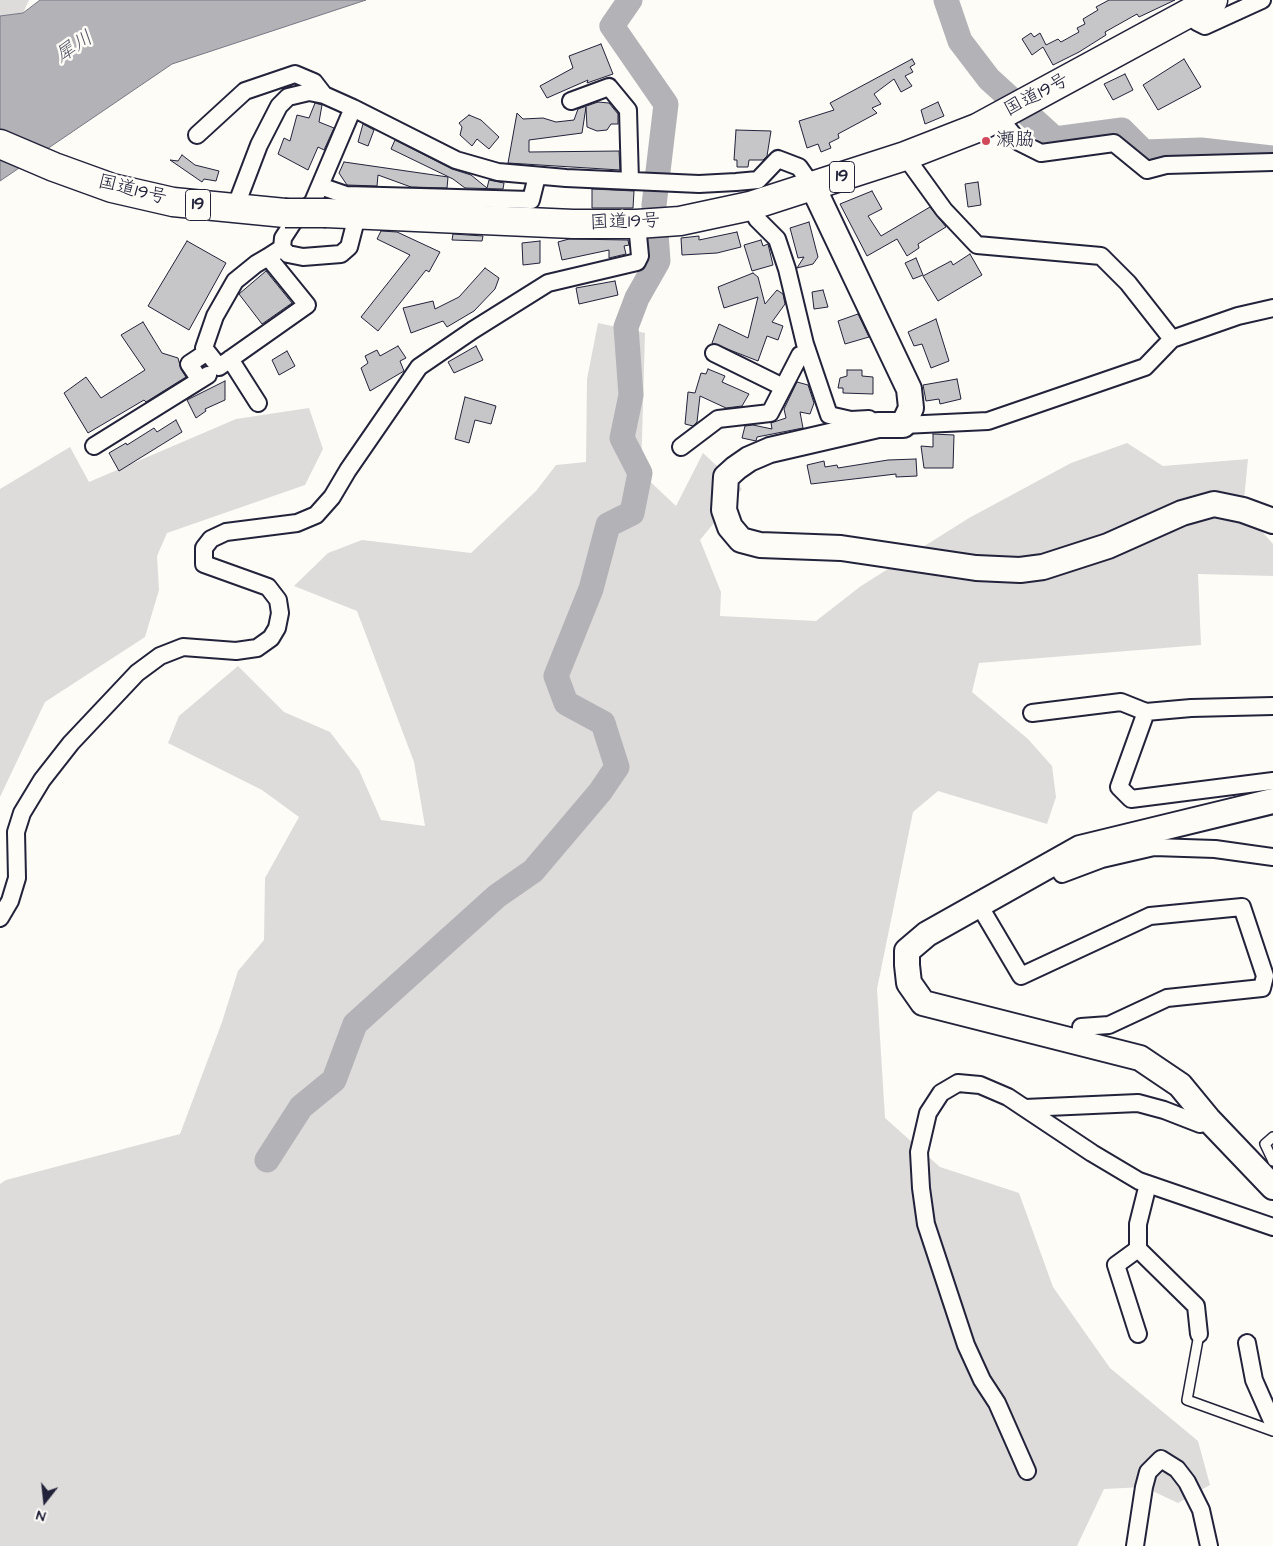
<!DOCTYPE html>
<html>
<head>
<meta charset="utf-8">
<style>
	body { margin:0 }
	#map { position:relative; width:1273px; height:1546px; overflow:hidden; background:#fdfcf7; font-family:"Architects Daughter",sans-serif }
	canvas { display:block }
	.north { position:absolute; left:20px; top:1476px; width:50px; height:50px; -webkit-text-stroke:4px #fdfcf7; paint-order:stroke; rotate:196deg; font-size:14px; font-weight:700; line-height:20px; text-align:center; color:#22223b }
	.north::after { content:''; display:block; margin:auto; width:18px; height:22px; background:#22223b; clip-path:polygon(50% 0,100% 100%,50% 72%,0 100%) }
</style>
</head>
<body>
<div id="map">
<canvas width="1273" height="1546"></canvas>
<div class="north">N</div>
</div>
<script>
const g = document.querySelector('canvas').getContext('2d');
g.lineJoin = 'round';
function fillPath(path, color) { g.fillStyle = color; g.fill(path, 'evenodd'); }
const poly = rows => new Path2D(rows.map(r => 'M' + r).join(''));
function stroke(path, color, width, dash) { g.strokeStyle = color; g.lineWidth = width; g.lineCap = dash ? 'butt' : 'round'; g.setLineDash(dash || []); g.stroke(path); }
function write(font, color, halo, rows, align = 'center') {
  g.font = font + ' "Architects Daughter","Klee One",sans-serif'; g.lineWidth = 5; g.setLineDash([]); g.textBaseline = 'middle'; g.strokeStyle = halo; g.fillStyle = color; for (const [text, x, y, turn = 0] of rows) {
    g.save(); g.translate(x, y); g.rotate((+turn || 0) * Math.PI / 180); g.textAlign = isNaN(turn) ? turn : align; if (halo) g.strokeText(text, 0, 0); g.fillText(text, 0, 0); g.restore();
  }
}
fillPath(poly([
	[0,0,29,0,23,13,0,16],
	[598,323,645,333,641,473,676,506,703,453,742,489,700,540,721,592,720,616,816,621,861,586,969,518,1071,463,1127,443,1163,466,1248,459,1243,510,1273,544,1273,576,1198,574,1201,645,979,663,972,692,1028,739,1052,766,1056,797,1047,824,938,791,913,812,877,989,885,1118,940,1167,1019,1193,1053,1287,1110,1368,1198,1441,1210,1485,1178,1503,1144,1487,1104,1489,1077,1546,0,1546,0,1184,6,1180,180,1134,222,1022,238,971,264,940,265,878,299,817,262,790,168,743,179,716,238,666,284,712,330,732,359,770,381,820,425,826,414,762,357,611,294,586,328,553,362,540,471,553,536,491,556,465,586,462,587,379],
	[309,408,323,449,305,485,167,533,157,556,159,590,145,637,45,702,0,797,0,489,70,447,89,482,236,419]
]), '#dddcdb');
const water = poly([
	[40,0,366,0,172,64,0,181,0,16,23,13,40,0]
]);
fillPath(water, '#b2b2b7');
stroke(water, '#787885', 1);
stroke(poly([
	[946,0,960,41,989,79,1055,139,1122,130,1144,152,1201,150,1273,158],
	[267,1160,301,1107,334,1080,355,1024,497,896,533,871,600,792,617,767,603,723,566,703,556,676,591,589,608,525,632,513,640,473,622,438,631,395,626,327,637,298,658,261,654,205,666,104,612,26,630,0]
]), '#b2b2b7', 25);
const building = poly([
	[1109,0,1175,0,1139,17,1137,14,1105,32,1106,35,1079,52,1053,65,1043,47,1032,55,1022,39,1031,33,1034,37,1040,33,1046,45,1058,39,1061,42,1079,32,1077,28,1085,24,1083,19,1098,10,1096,7,1109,0],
	[601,44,613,74,587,83,588,80,547,98,540,86,573,68,569,56,601,44],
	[912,59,915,64,910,67,913,72,905,76,912,86,901,92,894,79,874,94,881,104,872,108,877,113,838,134,839,138,829,143,831,148,821,152,818,144,807,148,799,121,834,110,830,103,912,59],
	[1184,59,1201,87,1158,110,1143,85,1184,59],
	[1125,74,1133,90,1113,100,1104,84,1125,74],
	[598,102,609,103,618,114,618,124,611,124,607,130,597,131,587,127,586,107,582,133,529,140,529,152,619,151,620,170,508,163,517,113,523,119,543,118,556,122,574,120,578,109,598,102],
	[938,102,944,116,925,124,921,110,938,102],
	[315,103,322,105,319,122,334,128,324,150,318,147,308,170,278,154,284,138,290,141,297,115,309,118,315,103],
	[469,115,481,120,499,137,489,149,477,139,472,146,460,135,462,127,459,123,469,115],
	[363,124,374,130,368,146,358,142,363,124],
	[736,130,771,131,767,156,763,160,749,160,748,167,737,167,737,160,734,160,736,130],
	[395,140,452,169,471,175,487,188,489,180,504,183,503,189,465,188,453,179,391,149,395,140],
	[182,155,195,165,219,171,216,181,204,179,202,182,170,160,178,161,182,155],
	[344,162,448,177,447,188,411,187,378,175,377,186,347,185,339,173,344,162],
	[978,182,981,205,968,207,965,184,978,182],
	[592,189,634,191,633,208,592,208,592,189],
	[872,191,882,209,868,216,881,236,930,207,946,227,918,244,919,248,907,256,897,239,867,256,840,204,872,191],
	[809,222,818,257,813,264,797,268,804,257,798,258,790,228,809,222],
	[381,231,397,232,440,252,429,272,426,270,378,331,361,317,410,255,377,239,381,231],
	[737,232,741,247,717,253,682,255,681,238,699,236,699,240,737,232],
	[453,234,483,236,482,241,452,240,453,234],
	[569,239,628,240,629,245,624,246,626,254,609,258,609,250,562,260,558,242,569,239],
	[761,240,763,246,768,244,773,265,752,271,744,245,761,240],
	[187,241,226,263,189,330,148,306,187,241],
	[540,241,540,263,523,265,522,243,540,241],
	[970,254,982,275,938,301,923,276,951,261,953,265,970,254],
	[916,258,923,275,913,279,905,263,916,258],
	[485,268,499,278,495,289,474,311,447,327,443,321,411,333,403,308,433,301,435,309,459,297,485,268],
	[266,271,292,303,262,324,239,294,266,271],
	[753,273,758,277,765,304,777,290,783,294,785,304,772,322,783,326,778,340,767,336,758,361,712,343,719,324,748,338,758,297,724,308,718,287,753,273],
	[615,281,618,295,579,304,576,288,615,281],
	[823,290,828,307,814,309,812,292,823,290],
	[858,314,869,337,845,344,838,321,858,314],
	[936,319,949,361,931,368,922,344,914,346,908,332,936,319],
	[143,322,162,353,178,358,181,369,186,377,146,402,144,400,88,433,64,393,86,377,101,398,145,370,121,335,143,322],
	[398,346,406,358,400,361,404,371,370,391,361,368,368,363,365,356,377,350,380,356,398,346],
	[476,346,483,360,454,373,448,362,476,346],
	[287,351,295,366,279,375,272,360,287,351],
	[708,369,725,376,722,382,749,394,742,406,726,408,700,396,697,422,693,426,685,424,688,392,695,393,701,373,706,374,708,369],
	[847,370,862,370,862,376,873,377,873,394,843,393,843,388,838,388,840,378,847,376,847,370],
	[957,379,961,399,940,404,939,399,926,401,923,385,957,379],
	[225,381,225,400,205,409,206,411,196,418,187,400,225,381],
	[797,382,808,385,814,403,810,414,800,412,803,428,757,437,756,441,742,438,745,426,753,425,772,429,771,423,786,418,784,409,797,382],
	[465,397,496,406,491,424,475,420,469,443,455,439,465,397],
	[176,420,182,432,119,471,109,453,126,443,127,445,154,428,157,432,176,420],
	[933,434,954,435,953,468,924,468,921,446,933,447,933,434],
	[916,459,917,476,896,477,896,474,811,484,807,465,824,461,825,467,837,465,838,468,888,460,916,459]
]);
fillPath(building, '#c6c6c8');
stroke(building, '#22223b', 1);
const lane = poly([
	[1273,1137,1265,1144,1273,1161],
	[1199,1334,1187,1400,1273,1431]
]);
const street = poly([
	[1189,12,1197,22,1205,26,1262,0],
	[571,101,609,87,628,110,630,181],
	[353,108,456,160,498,172,566,178,699,184,736,182,758,180,778,159,799,167,813,187],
	[998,116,1019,142,1041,153,1114,143,1147,170,1166,165,1273,162],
	[197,135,245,91,295,74,314,82,324,95],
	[905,156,944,210,977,245,1101,256,1128,283,1172,339],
	[320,186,346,195,531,200,537,176],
	[750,206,757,219,777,239,787,269,805,344,829,415,851,420,869,419],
	[235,208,259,145,279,106,288,97,309,92,324,95,353,108,313,202,296,218,283,238,282,248,288,254,303,257,341,254,349,247,357,216],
	[268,257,307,305,219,367,204,348,215,316,235,281,256,264,268,257,282,248],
	[207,352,189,364,200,380,208,375],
	[714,353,783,387],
	[230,359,258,403],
	[903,425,988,421,1145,367,1172,339,1238,316,1273,308],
	[94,446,200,380],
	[681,447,718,419,770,413,800,355,808,353],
	[1146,712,1191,708,1273,706],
	[1032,713,1121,702,1146,712,1119,787,1131,799,1273,781],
	[1055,862,1062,874,1102,859,1154,847,1215,849,1273,857],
	[979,905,1021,976,1150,916,1242,907,1265,976,1262,988,1167,998,1109,1025,1081,1027,1080,1044],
	[0,918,10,901,17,878,16,832,22,813,42,780,71,743,137,673,160,656,183,647,236,651,257,648,271,638,277,628,280,613,278,600,268,587,204,564,204,548,211,539,226,532,297,523,316,515,332,497,348,470,419,367,473,330,548,283,637,262,640,256,637,224],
	[1025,1108,1138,1103,1164,1110,1200,1124,1208,1119],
	[1148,1184,1138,1224,1138,1249,1196,1306,1199,1334],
	[1138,1334,1116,1265,1138,1249],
	[1247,1343,1254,1380,1273,1423],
	[1027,1471,997,1403,982,1380,966,1345,926,1224,921,1188,919,1152,928,1113,941,1093,958,1083,980,1085,1008,1097,1092,1153,1139,1181,1273,1227],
	[1135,1546,1144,1487,1148,1472,1161,1459,1177,1469,1187,1482,1201,1510,1209,1546]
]);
const secondary = poly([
	[813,187,909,389,911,408,903,425,878,425,770,450,749,459,736,468,726,477,724,510,730,527,741,540,760,545,841,548,976,568,1020,570,1043,567,1108,546,1182,513,1214,504,1243,510,1273,521],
	[1273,801,1080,848,927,934,907,951,907,965,909,983,923,1003,1140,1058,1180,1085,1208,1119,1273,1187]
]);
const highway = poly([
	[0,144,54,167,112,188,173,202,285,213],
	[326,213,573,224,637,224,680,221,750,206,905,156,977,128,1213,0]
]);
stroke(lane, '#22223b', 12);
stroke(street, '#22223b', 20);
stroke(secondary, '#22223b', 28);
stroke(highway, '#22223b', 31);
stroke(lane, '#fdfcf7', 9);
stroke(street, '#fdfcf7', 16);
stroke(secondary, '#fdfcf7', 24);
stroke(highway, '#fdfcf7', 28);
const highwayBridge = poly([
	[285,213,326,213]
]);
stroke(highwayBridge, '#22223b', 31, []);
stroke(highwayBridge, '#fdfcf7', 28);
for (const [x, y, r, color] of [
	[986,141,5,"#d1495b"]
]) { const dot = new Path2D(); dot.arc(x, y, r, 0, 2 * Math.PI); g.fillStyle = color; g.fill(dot); stroke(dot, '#fdfcf7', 2); }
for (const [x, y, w] of [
	[842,177,25],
	[198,205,25]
]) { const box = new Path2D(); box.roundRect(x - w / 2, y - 15.5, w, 31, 4); g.fillStyle = '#fdfcf7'; g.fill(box); stroke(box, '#22223b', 1); }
write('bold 18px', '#22223b', null, [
	["19",842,177],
	["19",198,205]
]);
write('19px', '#22223b', '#fdfcf7', [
	["国道19号",1037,96,-28],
	["国道19号",132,191,14],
	["国道19号",625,223,-2]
]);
write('19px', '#22223b', '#fdfcf7', [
	["瀬脇",996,141]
], 'left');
write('italic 20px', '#545466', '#fdfcf7', [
	["犀川",75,48,-33]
]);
</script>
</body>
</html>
